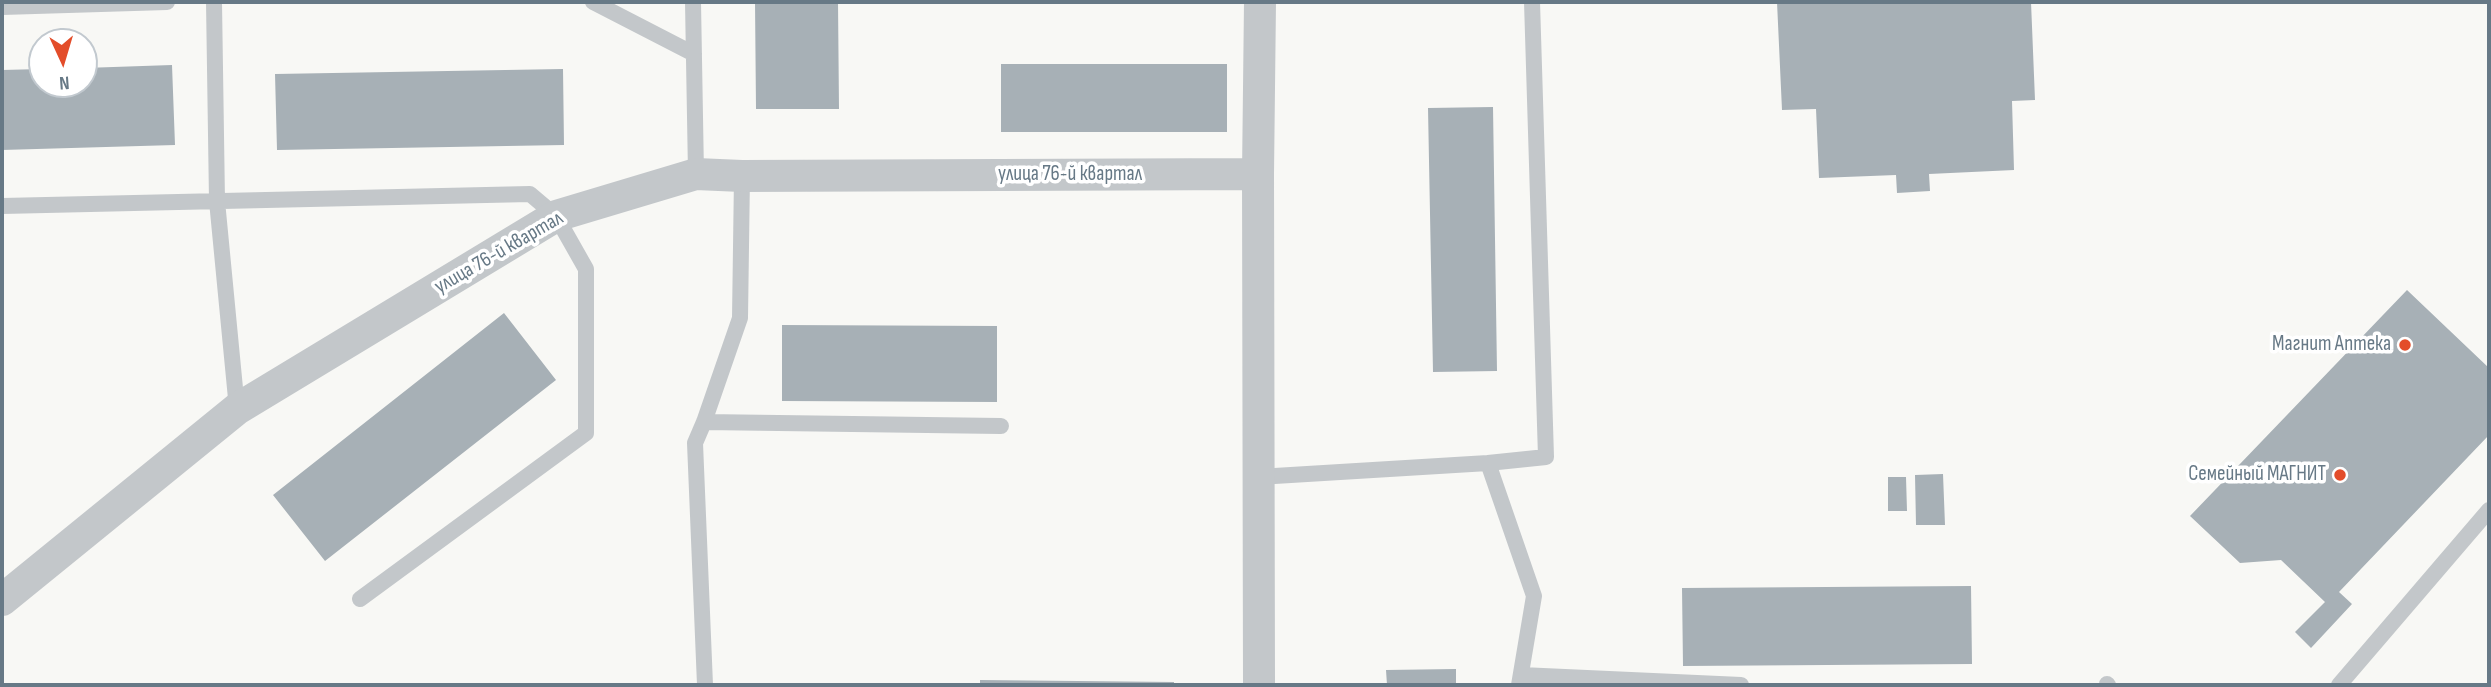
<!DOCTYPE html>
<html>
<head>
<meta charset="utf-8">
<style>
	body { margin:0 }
	#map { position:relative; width:2491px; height:687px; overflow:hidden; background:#f8f8f5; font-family:"Sofia Sans Condensed",sans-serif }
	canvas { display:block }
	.frame { position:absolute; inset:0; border:4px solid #677986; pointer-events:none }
	.north { position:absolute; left:28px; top:28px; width:70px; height:70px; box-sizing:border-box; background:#fff; border:2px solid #c2c9cf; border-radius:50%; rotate:176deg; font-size:19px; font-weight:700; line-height:28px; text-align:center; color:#677986 }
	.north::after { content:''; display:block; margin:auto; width:24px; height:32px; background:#e34d2a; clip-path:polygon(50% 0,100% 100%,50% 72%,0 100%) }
</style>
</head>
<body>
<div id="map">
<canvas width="2491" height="687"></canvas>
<div class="frame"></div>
<div class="north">N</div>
</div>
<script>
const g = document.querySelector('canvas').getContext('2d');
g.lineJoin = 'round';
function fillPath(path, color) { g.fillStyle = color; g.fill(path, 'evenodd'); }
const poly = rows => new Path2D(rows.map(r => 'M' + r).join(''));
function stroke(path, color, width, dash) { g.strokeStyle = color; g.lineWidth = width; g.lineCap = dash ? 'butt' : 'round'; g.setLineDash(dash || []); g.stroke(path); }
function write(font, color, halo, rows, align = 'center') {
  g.font = font + ' "Sofia Sans Condensed",sans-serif'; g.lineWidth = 7; g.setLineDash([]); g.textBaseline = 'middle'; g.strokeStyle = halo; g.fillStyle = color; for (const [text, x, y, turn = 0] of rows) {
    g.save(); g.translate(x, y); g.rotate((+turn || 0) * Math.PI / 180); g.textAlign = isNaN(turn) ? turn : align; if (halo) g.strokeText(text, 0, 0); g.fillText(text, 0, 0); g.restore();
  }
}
fillPath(poly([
	[755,2,838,2,839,109,756,109],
	[1777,2,2031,2,2035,100,2012,101,2014,170,1929,174,1930,191,1897,193,1896,175,1819,178,1816,109,1782,110],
	[1001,64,1227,64,1227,132,1001,132],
	[172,65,175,145,2,150,2,70,42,69,42,84,84,84,84,68],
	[563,69,564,145,277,150,275,74],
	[1493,107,1497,371,1433,372,1428,108],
	[2407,290,2489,368,2489,435,2339,592,2352,604,2311,648,2295,632,2325,602,2281,560,2240,563,2190,516],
	[504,313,556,380,325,561,273,495],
	[782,325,997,326,997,402,782,401],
	[1943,474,1945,525,1916,525,1915,475],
	[1888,477,1906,477,1907,511,1888,511],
	[1971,586,1972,664,1683,666,1682,588],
	[1456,669,1456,685,1387,685,1386,670],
	[980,680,1174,682,1174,685,980,685]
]), '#a7b0b6');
stroke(poly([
	[214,2,217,201,237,409],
	[593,2,694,54],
	[693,2,696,174],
	[2,7,167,2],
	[2,206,530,194,556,216,586,269,586,433,360,599],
	[704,422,1001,426],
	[1488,463,1546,457,1532,2],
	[1258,477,1488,463,1534,596,1519,685],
	[1521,675,1741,685],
	[2107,684,2108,685],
	[705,685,695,443,704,422,740,318,742,176],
	[2339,685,2489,510]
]), '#c3c7ca', 16);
stroke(poly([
	[2,600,237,409,556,216,696,174,742,176,1258,174],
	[1259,685,1258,174,1260,2]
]), '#c3c7ca', 32);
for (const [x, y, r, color] of [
	[2405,345,7,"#e34d2a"],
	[2340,475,7,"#e34d2a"]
]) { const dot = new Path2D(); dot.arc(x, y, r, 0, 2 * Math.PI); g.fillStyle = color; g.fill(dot); stroke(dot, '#fff', 2.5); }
write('21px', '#677986', '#fff', [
	["улица 76-й квартал",1070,175],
	["улица 76-й квартал",499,253,-30]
]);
write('21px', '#677986', '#fff', [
	["Магнит Аптека",2391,345],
	["Семейный МАГНИТ",2326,475]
], 'right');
</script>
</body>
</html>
